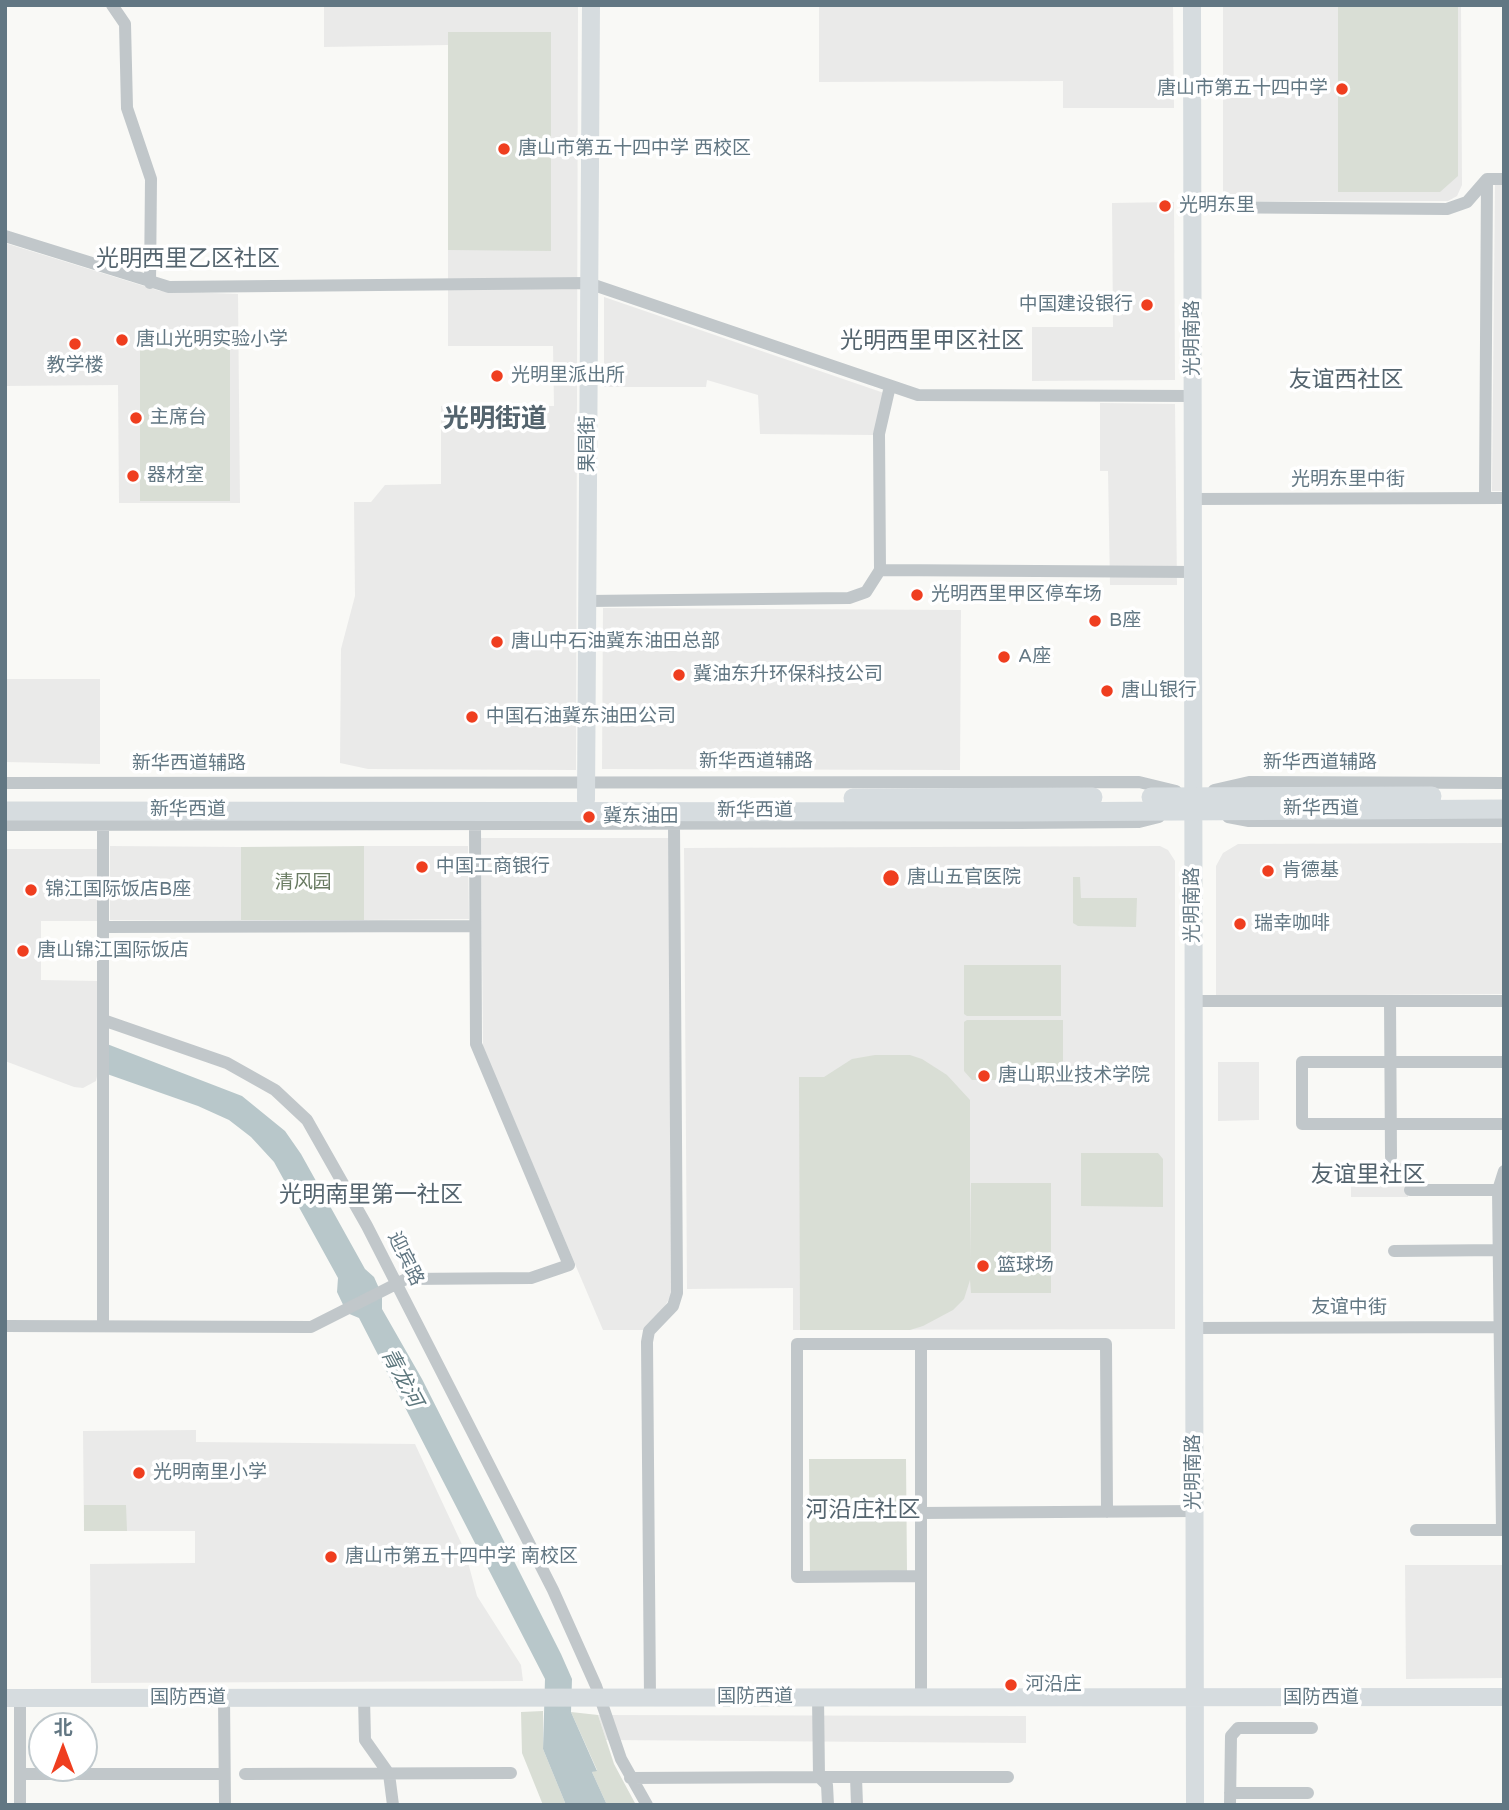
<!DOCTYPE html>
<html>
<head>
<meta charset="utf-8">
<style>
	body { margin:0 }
	#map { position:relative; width:1509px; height:1810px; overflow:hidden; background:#f9f9f6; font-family:"Varela Round","Noto Sans SC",sans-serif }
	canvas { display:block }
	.frame { position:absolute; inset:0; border:7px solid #627783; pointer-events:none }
	.north { position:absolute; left:28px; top:1712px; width:70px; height:70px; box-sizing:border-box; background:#fff; border:2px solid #c0c9cd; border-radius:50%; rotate:0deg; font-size:19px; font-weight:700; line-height:28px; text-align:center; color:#627783 }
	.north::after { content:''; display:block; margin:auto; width:24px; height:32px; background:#ef3e1f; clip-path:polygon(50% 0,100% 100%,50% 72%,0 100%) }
</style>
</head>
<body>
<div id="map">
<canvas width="1509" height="1810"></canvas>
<div class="frame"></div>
<div class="north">北</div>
</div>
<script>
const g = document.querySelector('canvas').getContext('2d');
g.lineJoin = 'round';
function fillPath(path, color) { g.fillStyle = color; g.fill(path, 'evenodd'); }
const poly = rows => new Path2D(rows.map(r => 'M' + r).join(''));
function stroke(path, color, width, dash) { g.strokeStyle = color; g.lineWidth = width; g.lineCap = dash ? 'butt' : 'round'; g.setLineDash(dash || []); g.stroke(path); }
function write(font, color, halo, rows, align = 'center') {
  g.font = font + ' "Varela Round","Noto Sans SC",sans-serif'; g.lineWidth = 7; g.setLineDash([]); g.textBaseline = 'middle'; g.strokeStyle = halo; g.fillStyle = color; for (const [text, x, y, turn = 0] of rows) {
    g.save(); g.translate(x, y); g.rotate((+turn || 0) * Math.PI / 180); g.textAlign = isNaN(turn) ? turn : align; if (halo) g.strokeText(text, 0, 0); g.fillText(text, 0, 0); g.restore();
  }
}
fillPath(poly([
	[324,5,578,5,576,770,368,769,340,763,341,649,355,596,354,502,371,502,385,485,441,484,441,406,554,406,553,346,448,346,448,45,324,47],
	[819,5,1173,5,1174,108,1063,108,1063,81,819,82],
	[1223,5,1461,5,1462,185,1457,196,1448,201,1223,201],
	[1495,183,1504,183,1504,491,1492,491],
	[1174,202,1175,380,1032,381,1032,327,1113,327,1112,203],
	[5,243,160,291,238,294,240,503,119,503,118,385,5,386],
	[604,297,884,393,873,435,760,434,758,395,707,380,706,387,604,387],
	[1100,403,1175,404,1177,585,1110,585,1108,471,1100,471],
	[603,608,961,610,960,770,602,769],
	[5,679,100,679,100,764,5,762],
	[481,838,669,838,671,1296,650,1330,603,1330,483,1047],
	[1504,843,1504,994,1216,996,1216,866,1223,853,1238,844],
	[110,846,241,847,241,920,110,920],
	[364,846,468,846,469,919,364,920],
	[1160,846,1168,850,1175,861,1175,1329,793,1330,793,1288,687,1289,684,848],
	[5,849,98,849,98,921,41,921,41,980,98,981,98,1071,96,1081,83,1088,74,1087,5,1061],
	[1218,1062,1259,1062,1259,1120,1218,1121],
	[1351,1163,1408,1163,1408,1197,1351,1197],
	[196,1430,196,1442,415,1444,465,1551,477,1596,521,1665,523,1681,91,1683,90,1564,195,1563,195,1531,84,1531,83,1431],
	[1405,1565,1504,1565,1504,1678,1406,1679],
	[598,1715,1026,1716,1026,1743,606,1740]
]), '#eaeae9');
fillPath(poly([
	[1338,5,1458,5,1458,176,1440,192,1338,192],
	[448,32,551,32,551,251,448,250],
	[140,338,230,338,230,501,140,501],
	[364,846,364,920,241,920,241,847],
	[1073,877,1080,877,1081,898,1137,898,1136,927,1078,926,1073,923],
	[964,965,1061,965,1061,1016,967,1016,964,1014],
	[967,1020,1063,1020,1063,1080,972,1080,964,1071,964,1022],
	[875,1055,910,1055,922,1059,947,1075,970,1100,970,1261,971,1183,1051,1183,1051,1293,971,1293,970,1280,964,1299,953,1310,923,1326,910,1330,800,1330,799,1077,824,1077,852,1059],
	[1081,1153,1158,1153,1163,1159,1163,1207,1081,1206],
	[809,1459,906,1459,907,1572,810,1573],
	[84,1505,126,1505,127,1531,84,1531],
	[543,1711,543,1749,566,1805,543,1805,522,1753,521,1712],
	[571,1712,598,1715,614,1764,636,1805,607,1805,592,1772,597,1770]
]), '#d9ded5');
fillPath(poly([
	[107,1044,242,1096,285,1131,301,1154,365,1269,374,1277,382,1295,382,1309,422,1379,561,1654,572,1679,571,1712,597,1771,592,1772,607,1805,566,1805,543,1749,545,1679,359,1318,347,1313,337,1292,338,1278,274,1162,251,1137,229,1120,198,1106,107,1074]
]), '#b8c7ca');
stroke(poly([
	[112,5,125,24,127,108,151,179,150,283],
	[1193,207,1447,209,1467,202,1487,179,1504,179],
	[5,236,169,287,588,283,918,395,1193,396],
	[1485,498,1487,179],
	[1193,499,1504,498],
	[880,570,1194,572],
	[588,601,849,598,866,592,880,570,879,434,890,386],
	[5,783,1139,782,1176,791],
	[1214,790,1249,782,1504,783],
	[1228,817,1249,821,1504,821],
	[103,824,103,1326],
	[5,825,1019,823,1139,822,1159,817],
	[103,927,475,926],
	[1194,1001,1504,1001],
	[1390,1001,1391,1157],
	[103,1020,227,1063,275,1090,307,1120,367,1226,553,1590,596,1686,621,1759,647,1805],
	[1504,1062,1302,1062,1302,1124,1504,1124],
	[1410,1190,1498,1190],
	[1394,1251,1501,1250],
	[5,1326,311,1327,406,1279,531,1278,569,1265,476,1044,475,825],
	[1194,1328,1504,1327],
	[921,1513,1194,1511],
	[1416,1530,1504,1530],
	[1502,1530,1498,1190,1504,1171],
	[921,1576,797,1577,797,1344,1106,1344,1107,1512],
	[650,1697,647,1342,649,1331,673,1306,677,1293,674,824],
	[818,1697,819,1777,856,1777,857,1805],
	[921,1697,921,1344],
	[20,1698,20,1805],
	[224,1698,225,1805],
	[364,1698,365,1740,389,1774,393,1805],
	[20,1774,223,1774],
	[245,1774,511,1773],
	[856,1777,1008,1777],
	[630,1778,819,1777,827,1785,828,1805],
	[1230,1793,1308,1793],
	[1230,1805,1231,1736,1238,1728,1312,1728]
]), '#c1c7ca', 12);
stroke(poly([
	[1192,5,1195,1805],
	[586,800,591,5],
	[5,1698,1504,1697]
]), '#d6dcdf', 18);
stroke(poly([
	[1151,797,1432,796],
	[853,798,1093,797],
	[5,811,1018,812,1504,809]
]), '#d6dcdf', 19);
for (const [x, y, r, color] of [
	[1342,89,7,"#ef3e1f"],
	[504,149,7,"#ef3e1f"],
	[1165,206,7,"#ef3e1f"],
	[1147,305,7,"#ef3e1f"],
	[122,340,7,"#ef3e1f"],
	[75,344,7,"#ef3e1f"],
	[497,376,7,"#ef3e1f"],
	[136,418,7,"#ef3e1f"],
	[133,476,7,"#ef3e1f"],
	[917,595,7,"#ef3e1f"],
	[1095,621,7,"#ef3e1f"],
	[497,642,7,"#ef3e1f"],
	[1004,657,7,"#ef3e1f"],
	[679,675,7,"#ef3e1f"],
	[1107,691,7,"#ef3e1f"],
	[472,717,7,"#ef3e1f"],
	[589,817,7,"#ef3e1f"],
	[422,867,7,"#ef3e1f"],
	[1268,871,7,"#ef3e1f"],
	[891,878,9,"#ef3e1f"],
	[31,890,7,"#ef3e1f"],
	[1240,924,7,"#ef3e1f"],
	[23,951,7,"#ef3e1f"],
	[984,1076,7,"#ef3e1f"],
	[983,1266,7,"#ef3e1f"],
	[139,1473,7,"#ef3e1f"],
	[331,1557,7,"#ef3e1f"],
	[1011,1685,7,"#ef3e1f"]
]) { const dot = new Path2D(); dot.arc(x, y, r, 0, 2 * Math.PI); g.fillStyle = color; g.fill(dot); stroke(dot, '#fff', 2.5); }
write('19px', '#627783', '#fff', [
	["唐山市第五十四中学",1328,89,"right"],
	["唐山市第五十四中学 西校区",518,149],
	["光明东里",1179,206],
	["中国建设银行",1133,305,"right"],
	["唐山光明实验小学",136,340],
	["教学楼",75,366,"center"],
	["光明里派出所",511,376],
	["主席台",150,418],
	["器材室",147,476],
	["光明西里甲区停车场",931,595],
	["B座",1109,621],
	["唐山中石油冀东油田总部",511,642],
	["A座",1018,657],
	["冀油东升环保科技公司",693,675],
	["唐山银行",1121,691],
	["中国石油冀东油田公司",486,717],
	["冀东油田",603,817],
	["中国工商银行",436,867],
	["肯德基",1282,871],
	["唐山五官医院",907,878],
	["锦江国际饭店B座",45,890],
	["瑞幸咖啡",1254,924],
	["唐山锦江国际饭店",37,951],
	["唐山职业技术学院",998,1076],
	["篮球场",997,1266],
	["光明南里小学",153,1473],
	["唐山市第五十四中学 南校区",345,1557],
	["河沿庄",1025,1685]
], 'left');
write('19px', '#627783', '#fff', [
	["光明南路",1193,338,-90],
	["果园街",588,444,-90],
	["光明东里中街",1348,480],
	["新华西道辅路",756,762],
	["新华西道辅路",1320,763],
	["新华西道辅路",189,764],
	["新华西道",1321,809],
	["新华西道",188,810],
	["新华西道",755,811],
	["光明南路",1193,905,-90],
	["迎宾路",405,1259,64],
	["友谊中街",1349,1308],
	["光明南路",1194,1472,-90],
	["国防西道",755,1697],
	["国防西道",188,1698],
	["国防西道",1321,1698]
]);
write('19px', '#687a61', '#fff', [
	["清风园",303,883]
]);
write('italic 21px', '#5d777d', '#fff', [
	["青龙河",401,1378,62]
]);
write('23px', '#54646e', '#fff', [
	["光明西里乙区社区",188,260],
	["光明西里甲区社区",932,342],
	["友谊西社区",1346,381],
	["友谊里社区",1368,1176],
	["光明南里第一社区",371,1196],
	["河沿庄社区",863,1511]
]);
write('bold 26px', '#54646e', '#fff', [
	["光明街道",495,420]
]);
</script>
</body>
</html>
